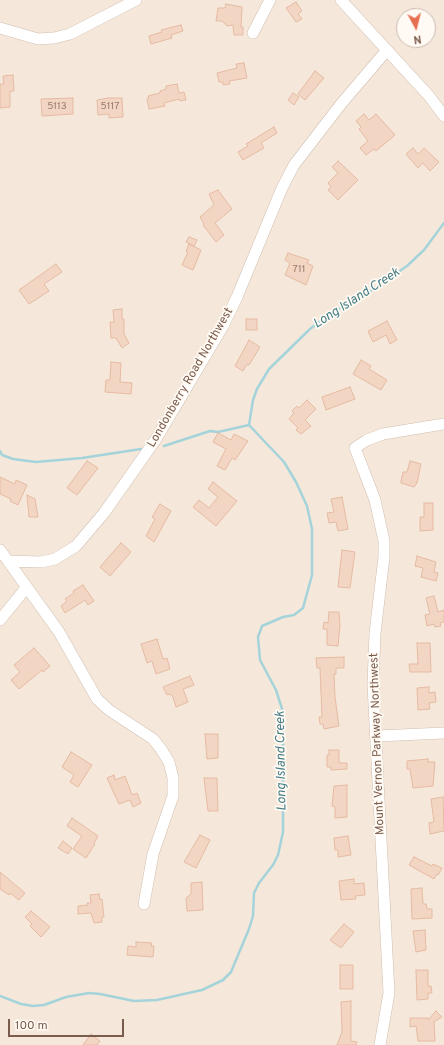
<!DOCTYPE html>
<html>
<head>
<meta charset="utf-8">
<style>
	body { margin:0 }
	#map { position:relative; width:444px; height:1045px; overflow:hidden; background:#fdf6ec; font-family:Overpass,sans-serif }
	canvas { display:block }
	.north { position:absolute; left:396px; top:8px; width:40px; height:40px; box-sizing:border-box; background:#fffaf3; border:1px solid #cabbb1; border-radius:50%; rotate:173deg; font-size:11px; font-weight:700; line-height:16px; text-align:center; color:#7a5c4d }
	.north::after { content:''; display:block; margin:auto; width:14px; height:18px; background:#e76f51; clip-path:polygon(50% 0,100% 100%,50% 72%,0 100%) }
	.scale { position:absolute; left:8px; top:1019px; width:116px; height:18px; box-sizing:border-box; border:2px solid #7a5c4d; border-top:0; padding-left:5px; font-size:12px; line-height:14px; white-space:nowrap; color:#7a5c4d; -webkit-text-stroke:3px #fffaf3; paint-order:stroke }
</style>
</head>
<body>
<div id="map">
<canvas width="444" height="1045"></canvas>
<div class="north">N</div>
<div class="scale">100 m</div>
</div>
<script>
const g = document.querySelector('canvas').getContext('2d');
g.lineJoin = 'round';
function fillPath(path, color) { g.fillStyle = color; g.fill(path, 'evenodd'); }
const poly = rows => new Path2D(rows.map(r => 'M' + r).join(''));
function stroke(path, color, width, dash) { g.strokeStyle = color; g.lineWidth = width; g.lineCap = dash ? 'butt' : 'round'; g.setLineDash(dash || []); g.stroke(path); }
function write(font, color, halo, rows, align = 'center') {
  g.font = font + ' Overpass,sans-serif'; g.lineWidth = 3.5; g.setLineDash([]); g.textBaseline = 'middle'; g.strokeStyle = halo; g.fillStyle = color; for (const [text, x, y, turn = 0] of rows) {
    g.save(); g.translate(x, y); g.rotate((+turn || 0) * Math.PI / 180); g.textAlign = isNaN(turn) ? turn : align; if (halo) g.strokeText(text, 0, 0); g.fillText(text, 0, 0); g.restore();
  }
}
fillPath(poly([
	[0,0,444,0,444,1045,0,1045],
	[404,16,428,16,428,40,404,40]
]), '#f5e8da');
stroke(poly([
	[164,446,210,431,218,432,249,425],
	[0,451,2,455,13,459,36,462,82,458,141,449],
	[0,996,21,1004,33,1006,44,1005,66,997,89,993,100,994,134,1001,157,1000,202,990,223,980,231,972,249,929,253,916,254,893,259,883,273,865,278,855,283,832,283,712,276,690,260,660,258,637,262,626,283,617,294,615,303,608,312,575,312,529,307,506,296,482,284,462,249,425,253,400,257,389,269,369,310,329,328,315,369,292,407,266,424,250,444,223]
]), '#a5d3da', 2.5);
const building = poly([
	[296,2,302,11,298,14,302,19,296,22,286,8,296,2],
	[226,4,242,7,241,27,243,27,243,35,234,35,233,25,227,26,222,21,216,21,218,8,225,8,226,4],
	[181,25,183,31,171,35,172,38,151,44,149,36,162,32,161,30,181,25],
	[244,63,247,78,229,81,230,84,223,85,223,82,219,82,217,73,237,68,236,64,244,63],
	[315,71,324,78,305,100,298,94,315,71],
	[13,75,14,91,10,91,10,107,0,108,0,84,4,84,3,76,13,75],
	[177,84,179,93,184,92,186,100,180,101,179,99,164,103,165,106,149,109,147,99,149,98,148,96,160,93,160,91,166,89,166,86,177,84],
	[293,93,299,97,294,105,288,100,293,93],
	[73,98,73,114,42,116,41,99,73,98],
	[108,98,122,98,123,117,109,118,109,114,98,115,97,100,108,98],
	[364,114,369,120,376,114,395,135,376,151,374,149,366,155,360,148,368,141,359,129,361,127,356,121,364,114],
	[274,127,277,133,261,143,264,148,243,160,238,152,248,146,246,144,274,127],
	[413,148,418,154,424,148,439,162,430,171,423,163,418,168,406,154,413,148],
	[338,161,358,180,338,200,328,190,331,187,328,183,338,173,332,167,338,161],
	[218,190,232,209,215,223,224,235,216,242,203,225,204,224,200,217,214,205,209,194,218,190],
	[189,237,197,240,194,246,186,242,189,237],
	[189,244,201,250,193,270,182,265,188,252,186,251,189,244],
	[288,253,309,260,307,263,313,266,306,285,285,275,290,263,285,260,288,253],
	[56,264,62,272,44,284,49,291,29,304,19,290,56,264],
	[122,309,122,319,124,319,124,334,129,343,122,348,116,338,111,338,110,322,114,322,113,310,122,309],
	[246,319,257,319,257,330,246,330,246,319],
	[387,321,397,340,390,344,386,335,373,342,368,331,387,321],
	[249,340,260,347,249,365,247,364,243,371,235,366,249,340],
	[361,360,371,366,369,369,387,380,381,390,353,374,361,360],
	[111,362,121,363,120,382,132,383,131,394,105,392,106,380,110,380,111,362],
	[350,387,355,399,326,410,322,397,350,387],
	[307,400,316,409,305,420,311,426,301,434,296,430,298,428,289,419,294,413,292,411,297,406,299,408,307,400],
	[218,433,231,440,234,434,248,441,235,460,232,458,225,470,217,466,226,449,213,442,218,433],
	[87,461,98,468,77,495,67,488,87,461],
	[410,461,421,464,417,483,414,487,401,483,401,481,403,472,407,472,410,461],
	[0,477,15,484,16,480,27,485,18,505,10,501,11,499,0,494,0,477],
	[213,482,237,501,216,526,193,507,199,500,209,508,218,497,208,489,213,482],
	[27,495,35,499,38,517,29,517,27,495],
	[342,497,348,529,338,531,336,522,329,523,327,513,334,512,331,499,342,497],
	[424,503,433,503,433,530,420,531,420,517,424,517,424,503],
	[160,504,171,511,154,542,146,536,155,519,152,517,160,504],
	[121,543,131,552,110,576,100,567,121,543],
	[342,550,355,552,350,588,338,587,342,550],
	[417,556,436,562,434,572,438,573,436,581,421,577,423,568,415,566,417,556],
	[83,585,94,601,88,605,85,600,65,613,61,606,67,601,65,599,74,593,73,591,83,585],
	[434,596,438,612,444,610,444,622,440,623,441,626,435,627,434,624,427,626,425,615,430,614,426,598,434,596],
	[329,612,339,612,340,625,338,646,327,645,327,629,323,629,324,622,328,623,329,612],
	[157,639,163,659,167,658,170,669,156,674,152,661,147,663,141,644,157,639],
	[417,643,430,643,431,672,410,672,409,664,418,664,417,643],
	[34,648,50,666,43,672,42,670,19,689,11,680,20,672,14,665,34,648],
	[344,657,344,668,336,668,336,674,334,674,335,697,339,726,324,729,323,724,320,724,319,717,322,717,320,668,317,668,316,658,344,657],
	[190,676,194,685,183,689,188,702,176,707,173,697,170,694,167,695,163,687,190,676],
	[429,687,429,693,435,692,436,702,429,703,430,709,418,710,417,688,429,687],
	[205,734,218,734,218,758,207,759,205,734],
	[329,750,339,750,339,763,347,763,347,769,331,770,331,767,327,767,327,755,329,755,329,750],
	[71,752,92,765,78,787,70,782,74,775,62,767,71,752],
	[428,759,428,762,435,762,433,786,413,788,410,769,407,769,407,761,428,759],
	[114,775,115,780,125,776,132,795,137,793,141,803,133,807,130,800,119,804,107,778,114,775],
	[204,778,217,778,218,811,208,811,204,778],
	[347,785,347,817,335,818,335,807,332,806,334,786,347,785],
	[443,797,444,831,430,834,429,823,434,822,431,799,443,797],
	[72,818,98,836,94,843,95,844,86,858,73,849,82,836,67,826,72,818],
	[200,835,210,840,196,868,184,862,200,835],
	[348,836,351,855,338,857,338,850,335,850,334,838,348,836],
	[63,841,72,848,68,854,58,848,63,841],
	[414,857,432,866,433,864,442,868,438,875,437,874,434,879,409,865,414,857],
	[0,872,25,893,19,900,10,893,9,895,0,889,0,872],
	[354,879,354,884,364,883,365,895,355,896,356,899,341,900,339,881,354,879],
	[202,882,203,910,187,911,186,898,191,894,191,883,202,882],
	[422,888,423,904,426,904,427,909,432,909,432,918,412,919,411,889,422,888],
	[99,894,100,900,102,899,104,917,102,917,102,922,94,923,91,913,78,914,78,906,88,905,87,903,91,903,90,895,99,894],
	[31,911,50,927,41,937,30,926,32,924,25,917,31,911],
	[344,924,354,932,341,948,330,940,344,924],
	[425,930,426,950,416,952,413,931,425,930],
	[136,942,152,943,151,946,154,946,153,957,127,955,128,946,136,947,136,942],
	[340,965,353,965,353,989,340,989,340,965],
	[416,970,428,970,428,986,431,986,432,993,428,993,428,999,417,1000,416,970],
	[351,1001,351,1041,357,1042,356,1045,337,1045,342,1032,341,1002,351,1001],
	[436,1011,442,1017,434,1022,435,1041,418,1041,416,1026,410,1027,410,1018,428,1018,428,1020,436,1011],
	[91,1034,100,1041,97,1045,83,1045,91,1034]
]);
fillPath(building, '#f3d5c3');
stroke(building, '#e6bba3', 1);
const minor = poly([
	[341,0,429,96,444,116],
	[0,28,38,39,54,38,70,34,136,0],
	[253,33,270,0],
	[0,550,8,561,41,562,55,559,76,546,104,513,156,439,223,326,237,297,282,188,294,165,341,104,387,50],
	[8,561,59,632,97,699,109,710,153,739,161,749,169,762,173,778,173,796,153,854,144,904],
	[0,620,26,588],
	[377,736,444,733],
	[380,1045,389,993,373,685,375,633,384,557,384,541,375,500,355,448,367,440,383,434,444,424]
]);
stroke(minor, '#d1beb0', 12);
stroke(minor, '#fff', 11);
write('10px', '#987a6a', null, [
	["5113",57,107],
	["5117",110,107],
	["711",299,270]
]);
write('12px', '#7a5c4d', '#fffaf3', [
	["Londonberry Road Northwest",191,378,-60],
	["Mount Vernon Parkway Northwest",378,744,-92]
]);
write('italic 13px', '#437c86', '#fffaf3', [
	["Long Island Creek",357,299,-33],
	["Long Island Creek",282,761,-91]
]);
</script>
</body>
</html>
